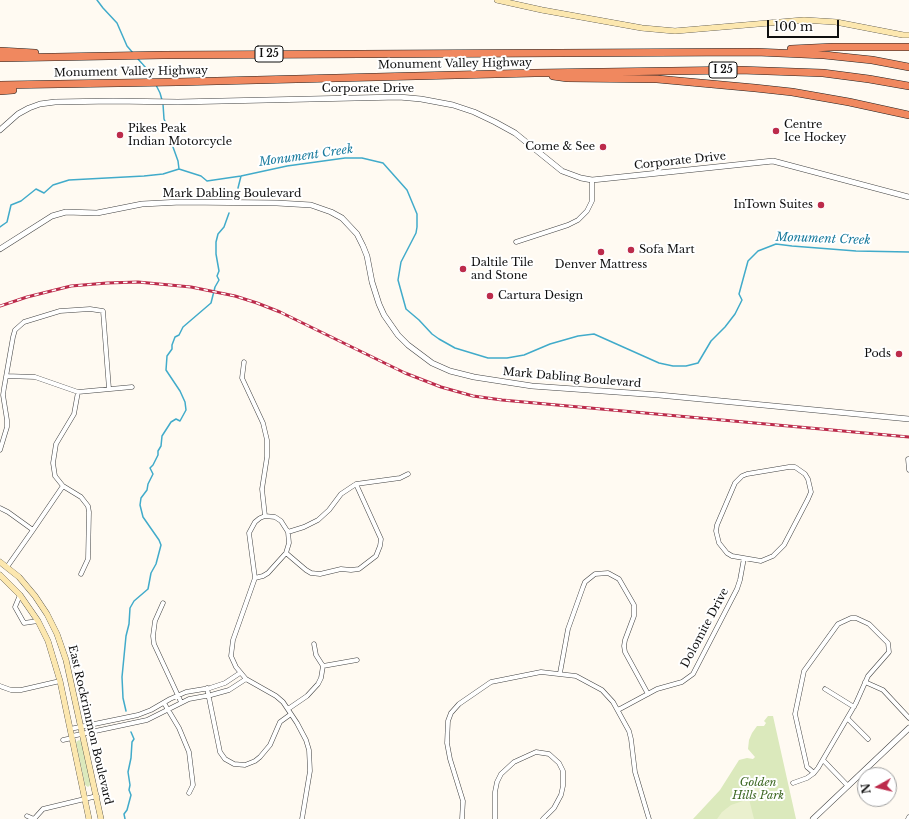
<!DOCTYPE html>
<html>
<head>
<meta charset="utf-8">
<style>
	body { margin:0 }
	#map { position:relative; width:909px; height:819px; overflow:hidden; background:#fffaf2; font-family:"Libre Baskerville",serif }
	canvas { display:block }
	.north { position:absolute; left:857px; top:767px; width:40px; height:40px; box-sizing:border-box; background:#fff; border:1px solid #9f9f9f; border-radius:50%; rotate:262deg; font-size:11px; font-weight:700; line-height:16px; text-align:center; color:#0f0f0f }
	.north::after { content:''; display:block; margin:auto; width:14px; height:18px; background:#bc2b4b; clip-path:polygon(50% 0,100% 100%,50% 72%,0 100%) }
	.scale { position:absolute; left:767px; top:20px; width:72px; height:18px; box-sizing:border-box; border:2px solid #0f0f0f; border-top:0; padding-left:5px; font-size:12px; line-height:14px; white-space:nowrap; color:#0f0f0f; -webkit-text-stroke:3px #fff; paint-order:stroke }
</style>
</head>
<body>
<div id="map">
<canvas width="909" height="819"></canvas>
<div class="north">N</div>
<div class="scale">100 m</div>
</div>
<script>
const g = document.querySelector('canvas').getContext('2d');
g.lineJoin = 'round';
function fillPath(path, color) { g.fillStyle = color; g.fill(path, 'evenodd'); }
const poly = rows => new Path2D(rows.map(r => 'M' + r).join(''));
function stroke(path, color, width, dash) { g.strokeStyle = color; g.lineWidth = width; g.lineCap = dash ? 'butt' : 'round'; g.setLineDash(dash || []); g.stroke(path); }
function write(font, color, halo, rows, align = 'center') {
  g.font = font + ' "Libre Baskerville",serif'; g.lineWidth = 4; g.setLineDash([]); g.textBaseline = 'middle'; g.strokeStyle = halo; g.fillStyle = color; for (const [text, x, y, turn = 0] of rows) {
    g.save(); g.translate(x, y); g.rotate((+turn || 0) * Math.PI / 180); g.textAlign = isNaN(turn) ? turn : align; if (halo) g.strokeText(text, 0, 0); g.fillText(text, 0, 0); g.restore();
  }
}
fillPath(poly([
	[768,716,773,716,796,819,693,819,720,790,739,760,747,758,753,759,755,757,748,749,749,740,752,733,757,726,764,726,766,723,764,721],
	[79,740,81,741,91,784,88,787,85,785,76,742]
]), '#dbe9bc');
fillPath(poly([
	[762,774,770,783,756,796,748,787],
	[749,799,754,819,717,819,722,812,731,805]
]), '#eaf0ce');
stroke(poly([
	[97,0,103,8,117,23,127,46,133,53],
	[138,59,146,68,152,80],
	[156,85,160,93,162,100],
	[163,104,164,119,172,137,173,147,178,161,179,169],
	[238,188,241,176],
	[0,227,7,222,11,205,21,201,36,189,44,193,53,185,69,180,144,176,163,174,179,169,201,176,207,181,241,176,287,166,345,158,362,158,383,163,407,190,417,214,417,227,416,233,401,262,398,280,406,309,419,320,432,334,439,339,455,348,488,358,507,358,524,355,550,344,578,336,594,334,659,363,673,366,686,366,698,363,711,341,725,327,735,314,742,300,739,294,748,261,758,251,776,244,792,246,856,251,909,252],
	[126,711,123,698,122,677,126,636,129,624,130,608,134,601,148,589,151,573,156,564,161,545,159,540,143,517,140,505,141,498,147,490,148,484,153,474,150,468,153,465,158,455,158,451,161,446,162,436,171,422,176,419,180,421,186,410,185,402,180,391,166,370,167,356,172,349,172,345,175,337,179,335,183,327,211,303,215,287,219,280,217,276,219,271,216,254,216,242,218,234,224,227,229,213],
	[125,819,124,814,127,810,131,795,129,790,130,785,128,772,131,758,132,742,134,739,131,732]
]), '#41abca', 1.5);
const minor = poly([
	[516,242,568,225,578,220,587,211,592,201,592,180],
	[244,362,242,378,263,423,267,440,267,457,262,489,265,516],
	[6,376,35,377,78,392,132,387],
	[78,392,74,414,56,444,53,463,55,476,63,486,81,497,88,506,89,512,88,559,81,574],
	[0,450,7,427,7,420,3,395,4,388,13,337,15,330,24,322,60,311,90,309,103,311,109,389],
	[909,459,908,459,909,470],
	[789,467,795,467,805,474,808,479,811,492,808,499,784,545,773,556,761,561,732,556,727,553,719,543,716,531,717,525,735,483,742,476,747,474,789,467],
	[0,508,8,512,33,530],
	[288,532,304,527,318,520,329,510,341,494,356,484,400,478,408,474],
	[286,553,306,570,311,573,320,574,341,569,351,570,359,569,376,556,380,546,381,539,356,484],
	[7,567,33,530,63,486],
	[255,578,263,576,268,573,286,553,289,543,288,532,281,521,275,517,265,516,260,518,255,522,249,533,255,578,233,640,231,656,236,667,246,679,276,696,283,702,297,723,306,740,309,750,310,771,302,819],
	[20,595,15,607,24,623,38,621],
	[163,603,155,621,153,636,154,644,181,702],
	[323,666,357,660],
	[560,673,568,629,583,587,585,582,595,574,608,573,619,579,634,605,634,616,625,640,624,646,625,652,648,694],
	[865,682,883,690,909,718],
	[0,686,11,690,21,690,60,681],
	[207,688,220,752,225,759,234,764,245,765,255,761,260,757,270,745,280,722,291,714],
	[825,689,854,707],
	[164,703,179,728,189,752,193,785,189,793],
	[288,709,307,696,318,684,321,678,323,666,316,655,314,644],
	[618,710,657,689,682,682,693,674,737,589,740,580,744,558],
	[848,719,868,739],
	[70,729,138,715,151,710,170,699,186,692,210,688,225,683,240,673],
	[72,736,147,720,189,699,211,695,229,690,246,679],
	[63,740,72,738],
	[823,760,848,786],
	[793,783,807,778,814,773,818,768,856,703,868,676,889,652,888,643,869,624,856,618,851,618,838,624,804,671,795,714,807,767,814,773],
	[27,816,34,819],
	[34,819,43,809,97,796],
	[462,819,463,801,450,759,447,743,448,721,451,713,459,704,491,682,541,672,576,676,602,690,613,702,629,731,631,739,635,772,649,819],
	[495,819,495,792,497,782,501,774,514,762,536,752,549,754,559,763,563,771,563,786,561,795,554,808,543,819],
	[908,819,909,817]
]);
const tertiary = poly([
	[0,130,18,114,29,108,40,104,55,102,113,101,178,102,399,97,421,99,453,105,474,112,495,122,515,133,562,171,581,178,592,180,773,161,909,197],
	[0,249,52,216,66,212,97,213,142,204,181,202,277,203,311,205,331,212,342,218,357,234,363,246,367,256,372,282,379,304,384,315,398,335,408,345,432,363,450,371,474,377,532,386,659,395,909,419],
	[813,819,909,728]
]);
const secondary = poly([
	[497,0,542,10,642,28,675,31,804,20,836,22,903,35,909,35],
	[0,562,19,577,35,596,47,614,57,634,66,660,101,819],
	[0,575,20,595,38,621,48,641,60,681,89,819]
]);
const motorway = poly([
	[791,49,833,47,909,47],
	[0,51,35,53],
	[0,58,163,55,756,52,824,55,872,60,909,67],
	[553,76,567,78,657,79,755,88,792,92,849,102,909,115],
	[0,85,177,82,535,73,740,70,823,73,869,79,909,86],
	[0,91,13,90]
]);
stroke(minor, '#424242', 5);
stroke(tertiary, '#424242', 6);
stroke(secondary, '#313131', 6);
stroke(motorway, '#202020', 8);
stroke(minor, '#fff', 4);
stroke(tertiary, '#fff', 5);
stroke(secondary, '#fce7af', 5.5);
stroke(motorway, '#f0885f', 7);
const rail = poly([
	[0,306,27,297,71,286,107,283,138,282,191,287,235,296,257,303,280,312,405,373,441,387,473,396,502,400,909,437]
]);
stroke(rail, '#bc2b4b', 3);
stroke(rail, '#fff', 1.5, [4.5]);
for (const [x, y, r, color] of [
	[776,131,4,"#bc2b4b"],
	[120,135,4,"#bc2b4b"],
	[603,147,4,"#bc2b4b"],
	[821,205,4,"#bc2b4b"],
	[631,250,4,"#bc2b4b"],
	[601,252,4,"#bc2b4b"],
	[463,269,4,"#bc2b4b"],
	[490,296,4,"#bc2b4b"],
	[899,354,4,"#bc2b4b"]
]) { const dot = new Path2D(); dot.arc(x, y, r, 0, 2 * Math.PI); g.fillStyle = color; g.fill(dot); stroke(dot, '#fff', 1.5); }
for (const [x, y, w] of [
	[269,54,28],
	[723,70,28]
]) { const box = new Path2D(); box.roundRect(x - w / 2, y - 8, w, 16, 3); g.fillStyle = '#fff'; g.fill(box); stroke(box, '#0f0f0f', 1); }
write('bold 10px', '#0f0f0f', null, [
	["I 25",269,54],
	["I 25",723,70]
]);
write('11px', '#0f0f0f', '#fff', [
	["Monument Valley Highway",455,64,-1],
	["Monument Valley Highway",131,72,-1],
	["Corporate Drive",368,89],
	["Corporate Drive",680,161,-6],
	["Mark Dabling Boulevard",232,194],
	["Mark Dabling Boulevard",572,378,5],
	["Dolomite Drive",705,628,-62],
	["East Rockrimmon Boulevard",90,725,77]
]);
write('11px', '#0f0f0f', '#fff', [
	["Centre",784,125],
	["Ice Hockey",784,138],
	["Pikes Peak",128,129],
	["Indian Motorcycle",128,142],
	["Come & See",595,147,"right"],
	["InTown Suites",813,205,"right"],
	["Sofa Mart",639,250],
	["Daltile Tile",471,263],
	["and Stone",471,276],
	["Denver Mattress",601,265,"center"],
	["Cartura Design",498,296],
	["Pods",891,354,"right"]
], 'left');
write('italic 11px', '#3b6621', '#fff', [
	["Golden",758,783],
	["Hills Park",758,796]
]);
write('italic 12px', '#1b7c9e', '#fff', [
	["Monument Creek",306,156,-8],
	["Monument Creek",823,239,2]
]);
</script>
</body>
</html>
